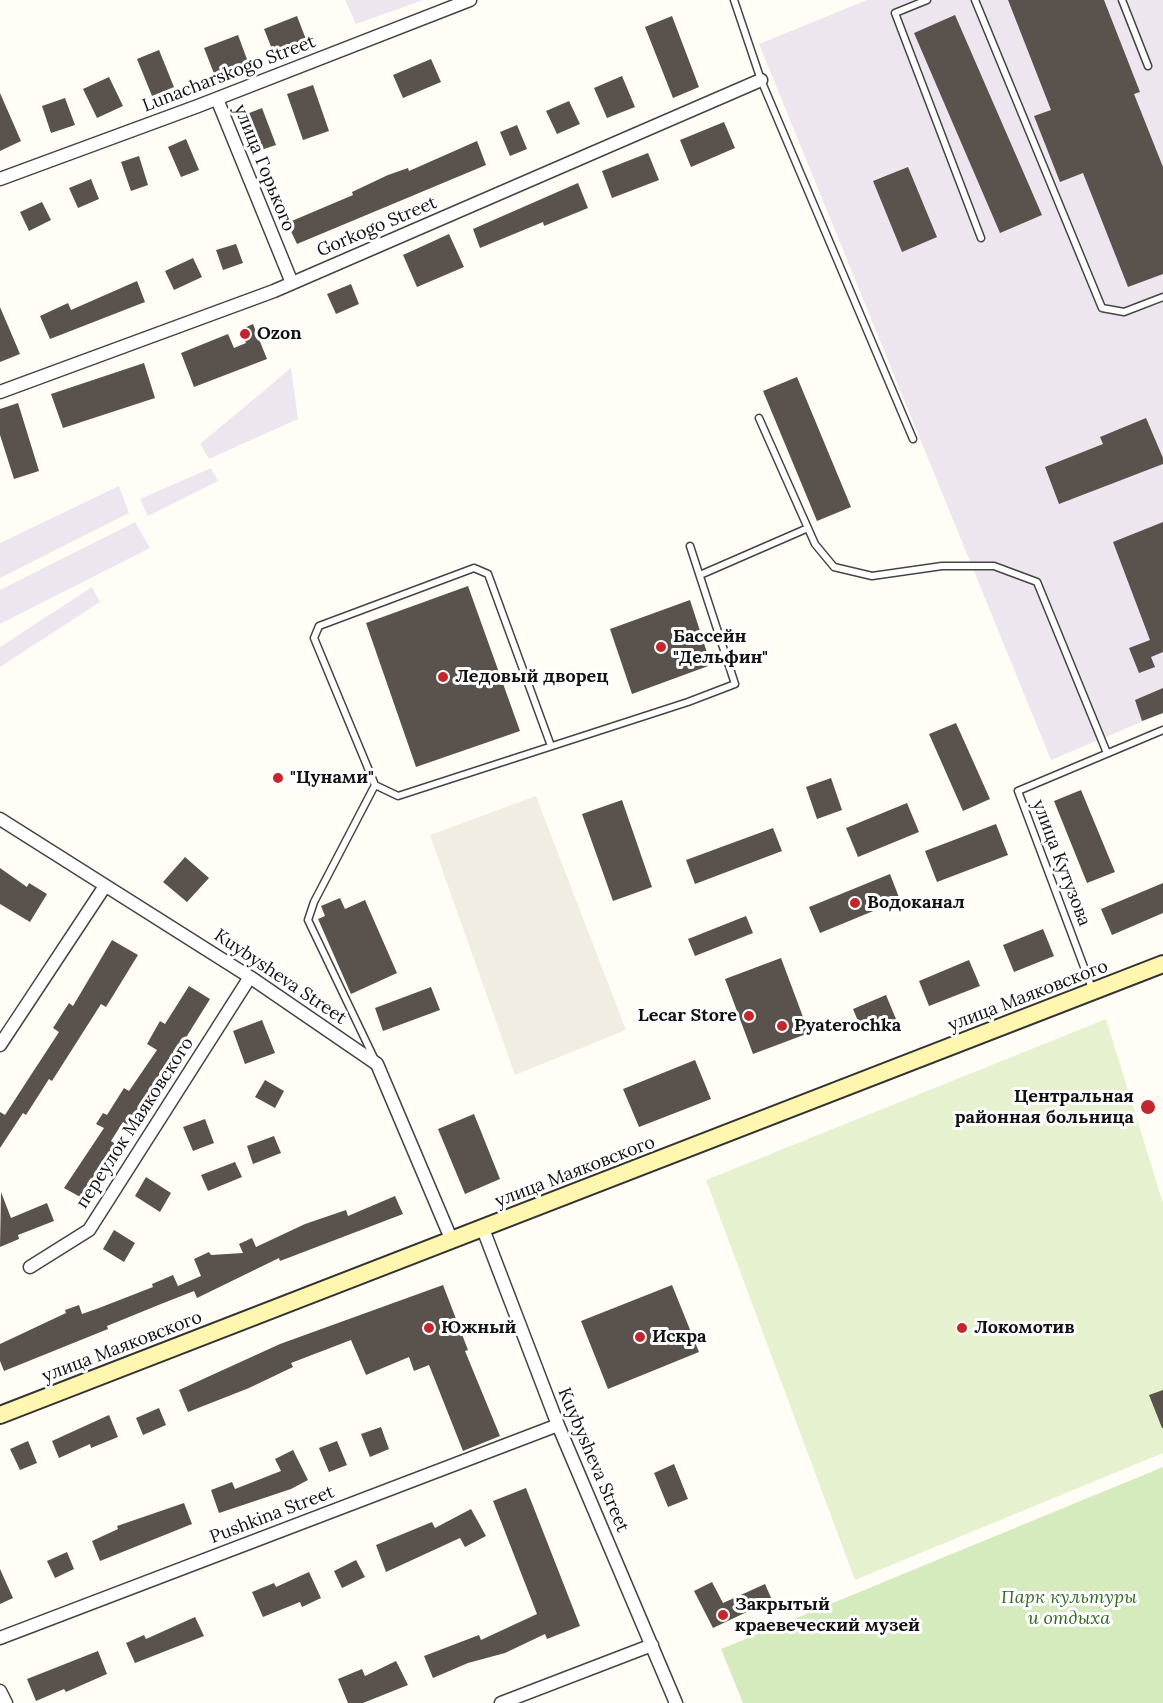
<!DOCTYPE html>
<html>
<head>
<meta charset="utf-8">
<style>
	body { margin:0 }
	canvas { display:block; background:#fffdf5 }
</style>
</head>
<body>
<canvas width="1163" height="1703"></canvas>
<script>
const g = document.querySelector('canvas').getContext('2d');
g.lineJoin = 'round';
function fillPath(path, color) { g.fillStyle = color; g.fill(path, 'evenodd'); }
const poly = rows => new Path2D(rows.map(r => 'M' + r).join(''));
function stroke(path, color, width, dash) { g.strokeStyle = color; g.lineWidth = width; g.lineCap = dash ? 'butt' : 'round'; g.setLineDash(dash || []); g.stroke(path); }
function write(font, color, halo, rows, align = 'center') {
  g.font = font + ' Lora,serif'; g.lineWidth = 6; g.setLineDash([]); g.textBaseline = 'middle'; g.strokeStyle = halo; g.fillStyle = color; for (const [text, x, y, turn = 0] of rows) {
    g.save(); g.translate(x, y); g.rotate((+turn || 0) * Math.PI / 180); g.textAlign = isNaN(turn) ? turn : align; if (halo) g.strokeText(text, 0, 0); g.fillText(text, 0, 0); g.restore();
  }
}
fillPath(poly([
	[345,0,423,0,356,24],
	[867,0,1163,0,1163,713,1051,760,759,44],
	[291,368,298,419,209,459,200,444],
	[211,468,218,481,148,516,140,499],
	[119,486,129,513,0,578,0,543],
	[135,522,150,548,0,624,0,590],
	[92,587,100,602,0,667,0,647]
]), '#eee6ef');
fillPath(poly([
	[1163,1467,1163,1703,743,1703,721,1649]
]), '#d5ebbd');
fillPath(poly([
	[1106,1019,1163,1203,1163,1453,855,1580,706,1180]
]), '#e6f2cf');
fillPath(poly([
	[536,796,626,1030,515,1075,430,835]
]), '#f1ede2');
fillPath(poly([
	[1008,0,1104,0,1140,92,1134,94,1163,167,1163,274,1128,287,1083,173,1060,182,1034,116,1051,110],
	[955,15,1042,215,1000,233,914,33],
	[297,16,307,42,274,54,264,29],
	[672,16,699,87,673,98,645,27],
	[238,35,248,62,215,76,204,48],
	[159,50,174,87,152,96,137,59],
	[431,59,441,82,403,98,393,75],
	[622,76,635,107,607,118,594,88],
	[109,77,123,106,97,118,83,89],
	[313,85,329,131,303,140,287,94],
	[0,93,21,141,0,151],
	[65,98,75,125,51,133,42,106],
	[569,101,580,124,557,134,546,111],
	[262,108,276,145,252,153,239,117],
	[724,122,735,148,691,167,680,140],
	[517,125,527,149,510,156,500,132],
	[186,139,199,170,181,177,168,147],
	[477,141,486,165,297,244,287,223,353,195,352,192,388,175,408,168,409,171],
	[648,153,659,180,612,198,602,171],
	[139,156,148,185,131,191,121,162],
	[908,167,937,237,902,252,873,181],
	[91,179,99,199,78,208,69,188],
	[578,183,588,208,544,226,543,222,480,248,473,229],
	[42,202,51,220,29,231,20,212],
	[449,234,464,267,417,287,403,255],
	[236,244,243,263,223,270,216,250],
	[193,258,202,277,174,290,165,271],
	[137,281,145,302,50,339,40,316,68,303,71,310],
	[351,284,359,304,336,314,327,294],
	[0,307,20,354,0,362],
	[253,324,267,359,194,387,181,353,228,334,234,348,246,343,242,329],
	[144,363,155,398,63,428,51,394],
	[797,377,851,507,817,521,763,391],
	[18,403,39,471,14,479,0,435,0,409],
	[1146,418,1163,458,1163,464,1059,504,1045,467,1103,444,1100,437],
	[1163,522,1163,652,1151,657,1155,667,1139,673,1129,648,1150,640,1113,542],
	[468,586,520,731,416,767,366,623],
	[690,600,711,665,632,694,610,629],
	[1163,688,1163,713,1142,721,1135,700],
	[956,723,990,799,963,811,929,734],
	[831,778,842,810,817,819,806,787],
	[1081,790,1115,872,1087,883,1054,801],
	[622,800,652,887,613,901,582,814],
	[907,803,919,832,858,857,846,828],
	[996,824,1008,855,937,882,925,851],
	[773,828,782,851,695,884,686,860],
	[185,857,209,878,187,902,163,882],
	[0,868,27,887,29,883,47,894,30,922,0,904],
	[890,874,900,900,820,933,809,907],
	[1163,883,1163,913,1112,935,1101,909],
	[340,898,345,909,365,900,397,973,351,994,318,919,325,916,321,906],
	[746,916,753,933,695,956,688,939],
	[1043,929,1054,956,1014,972,1003,945],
	[112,940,138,955,106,1007,101,1004,52,1081,49,1079,26,1115,23,1113,0,1148,0,1112,5,1115,27,1081,59,1032,53,1028,69,1003,73,1006],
	[781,958,809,1033,753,1054,725,979],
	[969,960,980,986,929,1006,919,981],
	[189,986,210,999,177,1052,174,1051,128,1125,123,1122,111,1141,117,1145,105,1163,102,1161,82,1198,64,1188,104,1128,96,1124,103,1113,107,1115,124,1088,129,1091,157,1050,147,1044,160,1021,165,1024],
	[431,987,440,1010,383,1031,375,1008],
	[886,995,896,1019,863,1033,853,1009],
	[262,1020,275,1053,245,1064,233,1031],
	[695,1060,711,1099,639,1127,623,1089],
	[265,1080,284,1091,275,1108,255,1097],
	[474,1114,500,1179,465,1194,438,1129],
	[205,1119,214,1143,193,1151,183,1127],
	[274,1136,281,1153,253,1164,247,1146],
	[235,1162,242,1177,208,1191,201,1175],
	[146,1177,171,1193,160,1212,135,1196],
	[1,1192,11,1218,47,1203,54,1221,18,1235,19,1239,0,1247],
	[395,1196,403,1214,280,1261,279,1258,197,1298,194,1291,161,1304,107,1326,108,1329,4,1371,0,1361,0,1344,66,1313,65,1310,79,1305,82,1314,99,1308,153,1287,152,1284,173,1275,178,1286,201,1276,194,1259,209,1252,211,1255,243,1253,239,1244,252,1238,256,1247,305,1224,346,1210,348,1216],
	[114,1230,135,1243,124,1262,103,1249],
	[443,1285,468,1350,465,1351,500,1436,463,1451,429,1365,414,1371,409,1357,366,1375,351,1340,291,1363,293,1367,249,1388,188,1412,179,1390,280,1344],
	[672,1285,699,1352,608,1389,581,1321],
	[1163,1390,1163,1428,1162,1428,1149,1395],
	[159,1408,166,1425,143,1435,136,1418],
	[109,1415,118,1437,91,1448,90,1444,59,1458,52,1441],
	[381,1427,389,1449,370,1457,361,1434],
	[28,1441,37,1463,20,1470,10,1449],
	[337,1441,347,1465,329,1472,319,1448],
	[293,1450,308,1480,291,1489,219,1513,211,1490,232,1482,235,1489,281,1471,275,1459],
	[674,1464,688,1499,668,1507,654,1473],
	[526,1488,580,1626,547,1639,545,1634,505,1653,468,1663,433,1678,424,1656,479,1635,481,1640,537,1614,493,1501],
	[184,1503,192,1524,100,1561,92,1541,118,1529,117,1526],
	[471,1509,486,1536,465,1547,460,1538,386,1572,376,1545,432,1522,435,1528],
	[67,1552,74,1569,55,1578,47,1561],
	[356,1560,365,1577,342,1588,334,1571],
	[0,1569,13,1598,0,1604],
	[309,1572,321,1598,302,1607,300,1602,263,1617,252,1592,274,1583,276,1587],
	[712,1582,723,1603,765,1584,772,1600,713,1628,694,1591],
	[195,1617,204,1636,135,1663,126,1643,144,1635,146,1639],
	[98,1651,107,1674,66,1692,64,1689,36,1701,27,1679],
	[396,1661,408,1685,363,1703,348,1703,338,1679,362,1669,365,1676]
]), '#5a524d');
const lane = poly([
	[734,0,761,80,913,439],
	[927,0,895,13,981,238],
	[975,0,1102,308,1124,312,1163,297],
	[1122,0,1148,66],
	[759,418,815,544,834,567,872,576,942,566,994,566,1037,582,1107,753],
	[700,575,808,528],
	[551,746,488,574,474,568,319,626,314,638,375,785,398,796,688,702,735,684,690,546],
	[1093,991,1018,791,1163,730],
	[374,1058,308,920,314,902,375,785]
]);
const street = poly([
	[217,99,292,283],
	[0,179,198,106,470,0],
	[0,392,274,291,761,80],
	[0,819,250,977,377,1064,452,1241],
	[0,1045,105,886],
	[483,1229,558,1425,676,1703],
	[30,1267,89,1230,250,977],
	[0,1638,558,1425],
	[0,1691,6,1703],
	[501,1703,652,1645]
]);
const secondary = poly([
	[0,1415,1163,964]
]);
stroke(lane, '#444', 9);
stroke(street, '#444', 15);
stroke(secondary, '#333', 20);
stroke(lane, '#fff', 6);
stroke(street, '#fff', 12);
stroke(secondary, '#fff6b0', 16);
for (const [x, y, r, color] of [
	[245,334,6,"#c4262e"],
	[661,647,6,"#c4262e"],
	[443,677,6,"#c4262e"],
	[278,778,6,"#c4262e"],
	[855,903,6,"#c4262e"],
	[749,1016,6,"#c4262e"],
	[782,1026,6,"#c4262e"],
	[1148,1107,8,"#c4262e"],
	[429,1328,6,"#c4262e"],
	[962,1328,6,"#c4262e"],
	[640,1337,6,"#c4262e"],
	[723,1615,6,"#c4262e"]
]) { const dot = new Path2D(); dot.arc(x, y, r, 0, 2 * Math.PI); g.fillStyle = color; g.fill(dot); stroke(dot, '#fff', 2); }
write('18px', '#111', '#fff', [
	["Lunacharskogo Street",229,74,-21],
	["улица Горького",264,168,68],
	["Gorkogo Street",377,227,-23],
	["улица Кутузова",1061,863,69],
	["Kuybysheva Street",280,977,34],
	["улица Маяковского",1028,996,-21],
	["переулок Маяковского",135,1123,-57],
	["улица Маяковского",575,1172,-21],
	["улица Маяковского",122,1347,-21],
	["Kuybysheva Street",593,1460,67],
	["Pushkina Street",272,1515,-21]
]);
write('bold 18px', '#111', '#fff', [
	["Ozon",257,334],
	["Бассейн",673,637],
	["\"Дельфин\"",673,658],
	["Ледовый дворец",455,677],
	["\"Цунами\"",290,778],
	["Водоканал",867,903],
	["Lecar Store",737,1016,"right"],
	["Pyaterochka",794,1026],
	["Центральная",1134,1097,"right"],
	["районная больница",1134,1118,"right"],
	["Южный",441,1328],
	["Локомотив",974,1328],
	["Искра",652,1337],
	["Закрытый",735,1605],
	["краевеческий музей",735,1626]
], 'left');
write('italic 18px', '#2f6b1f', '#fff', [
	["Парк культуры",1069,1598],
	["и отдыха",1069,1619]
]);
</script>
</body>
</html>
